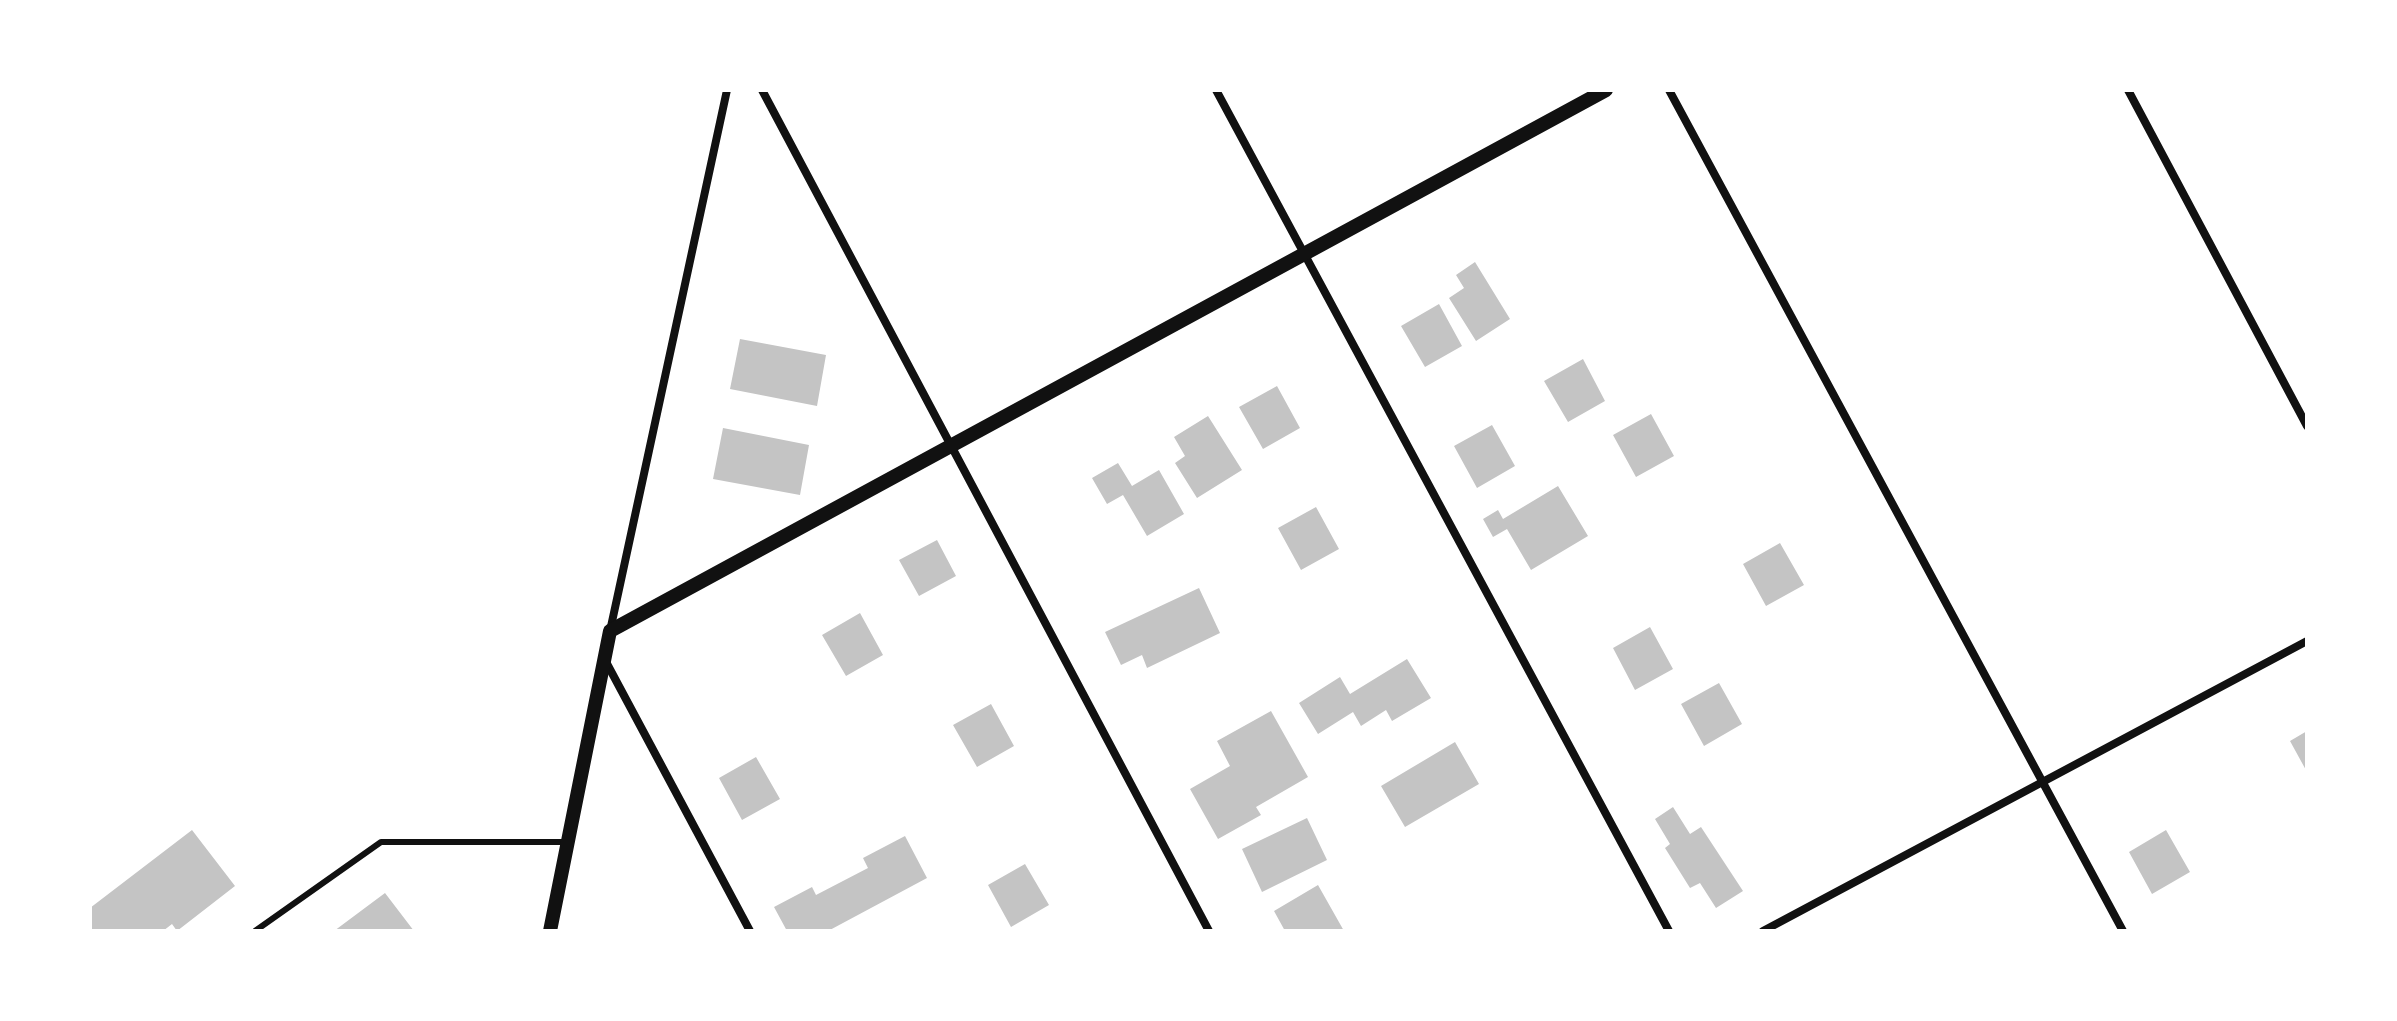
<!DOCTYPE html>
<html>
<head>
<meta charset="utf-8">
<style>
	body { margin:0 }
	#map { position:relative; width:2397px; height:1021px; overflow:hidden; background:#fff; font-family:Lora,serif }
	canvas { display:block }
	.frame { position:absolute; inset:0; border:92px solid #fff; pointer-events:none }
</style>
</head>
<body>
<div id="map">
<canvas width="2397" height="1021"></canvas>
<div class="frame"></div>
</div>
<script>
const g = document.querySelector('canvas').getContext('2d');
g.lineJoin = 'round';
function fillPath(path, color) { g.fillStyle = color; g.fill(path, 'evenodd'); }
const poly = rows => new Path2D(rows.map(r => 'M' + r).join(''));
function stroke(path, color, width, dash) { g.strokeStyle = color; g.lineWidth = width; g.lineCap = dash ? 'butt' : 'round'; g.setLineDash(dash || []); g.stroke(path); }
fillPath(poly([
	[1475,262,1510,319,1476,341,1449,298,1464,288,1456,275],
	[1439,304,1462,346,1425,367,1401,326],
	[740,339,826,355,817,406,730,389],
	[1583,359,1605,401,1568,422,1544,381],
	[1277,386,1300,428,1263,449,1239,407],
	[1651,414,1674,456,1636,477,1613,435],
	[1208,416,1242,470,1197,498,1175,463,1185,456,1174,437],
	[1492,425,1515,466,1477,488,1454,446],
	[723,428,809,445,800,495,713,479],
	[1118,463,1132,486,1159,470,1184,514,1147,536,1123,495,1107,504,1092,478],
	[1558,486,1588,536,1531,570,1507,529,1493,537,1483,519,1498,510,1503,519],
	[1316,507,1339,549,1301,570,1278,528],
	[937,540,956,576,919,596,899,560],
	[1780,543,1804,585,1766,606,1743,564],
	[1199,588,1220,633,1147,668,1142,655,1121,665,1105,632],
	[860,613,883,655,846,676,822,635],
	[1650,627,1673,669,1635,690,1613,648],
	[1407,659,1431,698,1392,721,1386,710,1361,726,1353,712,1318,734,1299,703,1340,677,1350,694],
	[1719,683,1742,724,1704,746,1681,704],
	[991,704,1014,746,977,767,953,725],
	[1271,711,1308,777,1256,807,1261,815,1218,839,1190,789,1230,766,1217,741],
	[2307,731,2307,772,2290,741],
	[1455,742,1479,784,1405,827,1381,786],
	[756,757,780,799,742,820,719,778],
	[1673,807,1690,834,1701,827,1743,891,1716,908,1700,883,1690,888,1665,848,1670,844,1655,819],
	[1307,818,1327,860,1262,892,1242,849],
	[192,830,235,886,177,931,172,924,163,931,90,931,90,908],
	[2166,830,2190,872,2152,894,2129,852],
	[905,836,927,878,828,931,787,931,774,907,812,887,816,895,868,868,863,858],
	[1025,864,1049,905,1011,927,988,885],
	[1318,885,1344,931,1285,931,1274,911],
	[385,893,414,931,334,931]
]), '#c4c4c4');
stroke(poly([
	[255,931,381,842,567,842]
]), '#111', 6);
stroke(poly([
	[762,90,1209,931],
	[1216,90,1669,931],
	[1669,90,2123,931],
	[2128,90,2307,426],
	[610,631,727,90],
	[605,660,750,931],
	[1763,931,2307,641]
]), '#111', 8);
stroke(poly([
	[550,931,610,631,1606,90]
]), '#111', 14);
</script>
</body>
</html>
